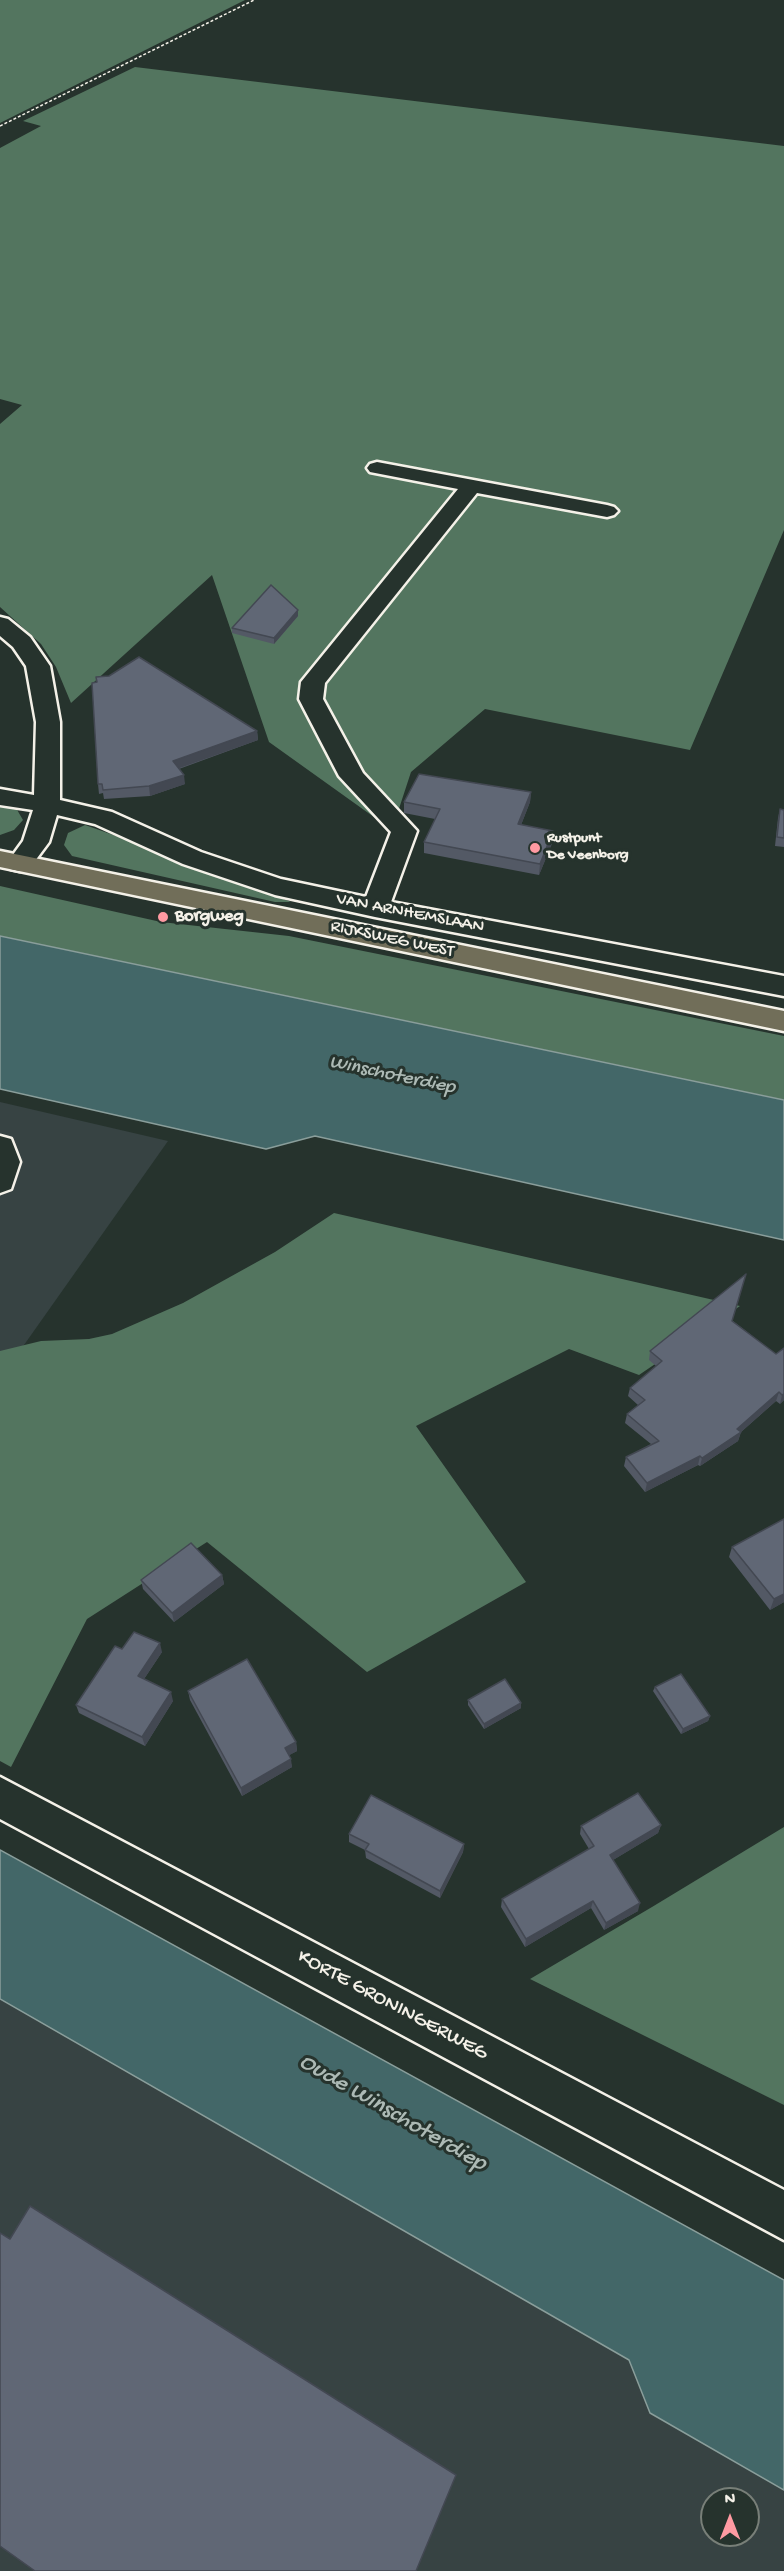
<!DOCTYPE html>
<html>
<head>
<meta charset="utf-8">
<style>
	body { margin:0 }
	#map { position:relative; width:784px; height:2571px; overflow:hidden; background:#26332d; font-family:"Gochi Hand",sans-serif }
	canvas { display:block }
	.north { position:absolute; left:700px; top:2487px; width:60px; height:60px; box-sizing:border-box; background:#26332d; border:2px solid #787f78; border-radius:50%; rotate:0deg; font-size:16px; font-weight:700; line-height:24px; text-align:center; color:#f4f1e8 }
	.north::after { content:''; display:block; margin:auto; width:21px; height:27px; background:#ff9aa2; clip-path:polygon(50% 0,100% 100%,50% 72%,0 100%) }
</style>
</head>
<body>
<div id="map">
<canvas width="784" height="2571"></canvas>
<div class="north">N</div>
</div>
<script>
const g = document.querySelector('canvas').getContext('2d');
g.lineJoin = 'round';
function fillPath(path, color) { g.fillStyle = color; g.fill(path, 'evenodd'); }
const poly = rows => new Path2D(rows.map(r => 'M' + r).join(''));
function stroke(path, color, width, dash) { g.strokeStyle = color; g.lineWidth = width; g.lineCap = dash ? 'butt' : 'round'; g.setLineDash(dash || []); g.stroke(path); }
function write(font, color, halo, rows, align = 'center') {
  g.font = font + ' "Gochi Hand",sans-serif'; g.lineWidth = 6; g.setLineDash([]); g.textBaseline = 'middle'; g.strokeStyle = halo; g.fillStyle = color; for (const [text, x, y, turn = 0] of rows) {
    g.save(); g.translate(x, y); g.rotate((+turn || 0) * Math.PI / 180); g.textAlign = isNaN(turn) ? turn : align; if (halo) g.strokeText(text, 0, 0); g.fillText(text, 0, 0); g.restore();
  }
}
fillPath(poly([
	[0,1102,168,1141,0,1379],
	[0,1961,784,2410,784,2571,0,2571],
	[712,2499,748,2499,748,2535,712,2535]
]), '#374343');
fillPath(poly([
	[0,0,245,0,0,123],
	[135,67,784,146,784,530,690,750,485,709,411,772,392,830,269,742,212,575,71,703,56,667,41,644,0,607,0,424,22,405,0,399,0,148,41,126,23,121],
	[0,807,16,808,23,820,14,830,0,835],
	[85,825,142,845,291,902,275,902,72,856,64,845,68,833],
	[0,886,161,922,289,936,784,1036,784,1100,0,936],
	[334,1213,740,1306,639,1375,569,1349,416,1426,526,1582,367,1672,207,1542,87,1619,11,1767,0,1761,0,1351,41,1341,89,1339,112,1334,183,1303,275,1252],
	[784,1827,784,2105,530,1979,652,1907]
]), '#53755f');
const water = poly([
	[0,936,784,1100,784,1240,315,1136,266,1149,0,1089,0,936],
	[0,1850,784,2280,784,2490,650,2413,629,2360,0,1999,0,1850]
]);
fillPath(water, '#436768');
stroke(water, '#8a9e9b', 1.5);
const minor = poly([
	[377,462,607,505,614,507,618,511,614,515,607,517,477,493,325,683,323,699,363,773,417,831,391,902,784,976,784,996,375,917,275,895,183,864,95,824,57,815,49,842,29,869,20,871,11,869,7,863,23,841,33,810,0,805,0,789,34,795,36,722,26,666,13,647,0,636,0,617,8,619,30,637,50,666,60,722,60,800,112,812,201,852,281,879,366,897,391,832,339,776,299,699,301,682,458,489,370,472,367,468,370,464,377,462],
	[0,1136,11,1139,20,1162,11,1189,0,1193,0,1136],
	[0,1777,784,2190,784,2240,0,1819,0,1777]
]);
const major = poly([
	[0,851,784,1011,784,1031,0,867,0,851]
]);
stroke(minor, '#f4f1e8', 5);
stroke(major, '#f4f1e8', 5);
stroke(poly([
	[0,126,254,0]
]), '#f4f1e8', 1.5, [3, 2]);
fillPath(minor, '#26332d');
fillPath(major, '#716e59');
fillPath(poly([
	[298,616,274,644,232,633,232,628],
	[257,731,258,740,179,769,185,784,150,796,104,799,103,793,99,794,98,784],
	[531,792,530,802,521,825,553,841,539,875,424,853,424,842,435,819,404,813,404,802],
	[780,809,784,810,784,847,775,846,778,818],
	[733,1321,776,1354,784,1348,784,1400,780,1404,776,1401,741,1432,738,1441,700,1466,698,1465,645,1492,624,1466,626,1457,651,1444,625,1423,627,1414,638,1405,628,1396,630,1388,656,1366,649,1360,650,1351],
	[784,1519,784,1602,770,1610,729,1557,732,1547],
	[222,1575,224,1584,174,1622,143,1589,141,1580],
	[122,1649,162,1652,144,1679,173,1701,145,1746,79,1713,76,1705],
	[655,1687,710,1716,708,1721,681,1734,653,1691],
	[188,1691,296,1742,297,1751,289,1755,292,1767,242,1796,190,1700],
	[468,1700,521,1708,484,1729,468,1705],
	[661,1825,658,1833,613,1860,638,1911,604,1930,591,1908,525,1947,501,1907,502,1899,589,1849,580,1834,581,1826],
	[349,1834,464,1844,463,1852,440,1898,366,1858,365,1850,349,1842]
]), '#535965');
fillPath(poly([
	[298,610,298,616,274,644,274,638],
	[257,731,258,740,174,770,173,761],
	[184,775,185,784,150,796,149,786],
	[531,792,530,802,517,835,518,824],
	[553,831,553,841,539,875,540,864],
	[779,1392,776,1401,741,1432,738,1441,700,1466,702,1458,737,1429],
	[784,1394,784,1400,780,1404,782,1395],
	[700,1456,698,1465,645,1492,647,1483],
	[222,1575,224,1584,174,1622,172,1613],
	[784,1594,784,1602,770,1610,774,1599],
	[160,1643,162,1652,140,1685,138,1676],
	[171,1692,173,1701,145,1746,142,1737],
	[521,1703,521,1708,484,1729,484,1724],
	[710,1716,708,1721,681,1734,683,1729],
	[296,1742,297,1751,286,1757,285,1748],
	[291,1759,292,1767,242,1796,241,1788],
	[661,1825,658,1833,608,1863,610,1855],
	[464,1844,463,1852,440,1898,440,1891],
	[593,1901,591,1908,525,1947,526,1939],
	[640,1903,638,1911,604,1930,606,1923]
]), '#434852');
const building = poly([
	[271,585,298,610,274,638,232,628,271,585],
	[139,657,257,731,173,761,184,775,149,786,103,790,102,784,98,784,92,683,97,682,96,677,109,676,139,657],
	[419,774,531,792,518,824,553,831,540,864,424,842,440,809,404,802,419,774],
	[780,809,784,810,784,838,777,837,780,809],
	[746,1274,732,1321,776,1354,784,1348,784,1394,782,1395,779,1392,737,1429,741,1432,702,1458,700,1456,647,1483,626,1457,659,1441,627,1414,645,1400,630,1388,662,1361,650,1351,746,1274],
	[784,1519,784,1594,774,1599,732,1547,784,1519],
	[191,1543,222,1575,172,1613,141,1580,191,1543],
	[134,1632,160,1643,138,1676,171,1692,142,1737,76,1705,115,1646,122,1649,134,1632],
	[247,1659,296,1742,285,1748,291,1759,241,1788,188,1691,247,1659],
	[681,1674,710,1716,683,1729,655,1687,681,1674],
	[505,1679,521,1703,484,1724,468,1700,505,1679],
	[638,1793,661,1825,610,1855,640,1903,606,1923,593,1901,526,1939,502,1899,594,1846,581,1826,638,1793],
	[371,1795,464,1844,440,1891,365,1850,369,1844,349,1834,371,1795],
	[30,2206,456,2475,416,2571,35,2571,0,2546,0,2233,10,2239,30,2206]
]);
fillPath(building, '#606775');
stroke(building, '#434852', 1.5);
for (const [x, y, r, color] of [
	[535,848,6,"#ff9aa2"],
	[163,917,6,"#ff9aa2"]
]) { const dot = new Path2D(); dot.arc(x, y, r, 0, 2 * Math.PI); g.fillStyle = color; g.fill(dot); stroke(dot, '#26332d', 2); }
write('bold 15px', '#f4f1e8', '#26332d', [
	["Rustpunt",547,839],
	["De Veenborg",547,856]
], 'left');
write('18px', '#f4f1e8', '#26332d', [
	["VAN ARNHEMSLAAN",410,914,11],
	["RIJKSWEG WEST",392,940,12]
]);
write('bold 18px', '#f4f1e8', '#26332d', [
	["Borgweg",175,917]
], 'left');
write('italic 20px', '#adbab5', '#26332d', [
	["Winschoterdiep",392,1076,12]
]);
write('21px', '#f4f1e8', '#26332d', [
	["KORTE GRONINGERWEG",392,2006,28]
]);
write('italic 24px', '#adbab5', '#26332d', [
	["Oude Winschoterdiep",392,2114,30]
]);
</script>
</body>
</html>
